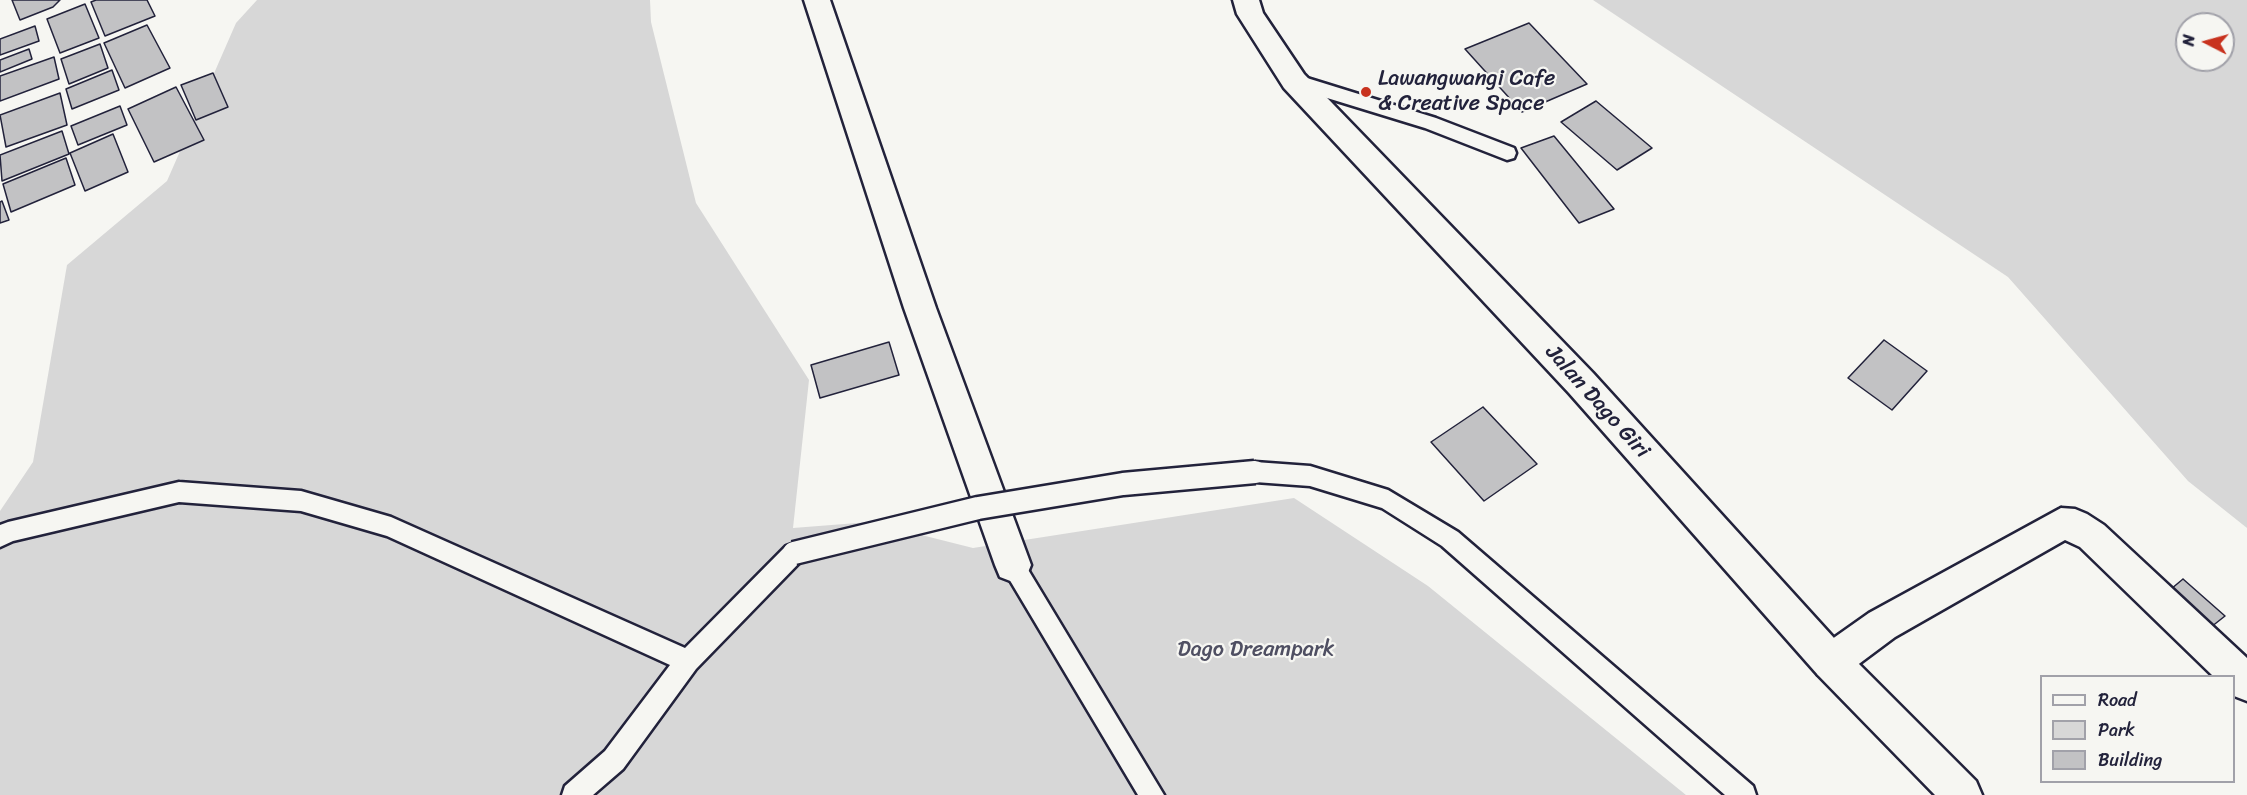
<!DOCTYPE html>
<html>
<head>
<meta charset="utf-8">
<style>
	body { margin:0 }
	#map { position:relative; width:2247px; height:795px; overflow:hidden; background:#f6f6f2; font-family:Sriracha,sans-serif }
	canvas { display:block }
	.legend { position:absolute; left:2040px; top:675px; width:195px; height:108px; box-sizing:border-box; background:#f6f6f2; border:2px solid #a1a1a9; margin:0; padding:8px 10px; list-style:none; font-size:18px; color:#22223b }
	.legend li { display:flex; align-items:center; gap:12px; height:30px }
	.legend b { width:30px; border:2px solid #a1a1a9 }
	.north { position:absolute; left:2175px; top:12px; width:60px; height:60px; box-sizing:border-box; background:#f6f6f2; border:2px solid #a1a1a9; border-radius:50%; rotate:276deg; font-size:16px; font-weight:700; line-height:24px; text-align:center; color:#22223b }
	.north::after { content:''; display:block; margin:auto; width:21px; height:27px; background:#c8321e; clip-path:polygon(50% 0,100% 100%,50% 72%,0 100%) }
</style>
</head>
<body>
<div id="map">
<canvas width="2247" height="795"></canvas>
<ul class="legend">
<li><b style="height:8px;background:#f6f6f2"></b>Road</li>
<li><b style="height:16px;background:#d7d7d7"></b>Park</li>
<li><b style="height:16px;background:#c2c2c4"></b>Building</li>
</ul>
<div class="north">N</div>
</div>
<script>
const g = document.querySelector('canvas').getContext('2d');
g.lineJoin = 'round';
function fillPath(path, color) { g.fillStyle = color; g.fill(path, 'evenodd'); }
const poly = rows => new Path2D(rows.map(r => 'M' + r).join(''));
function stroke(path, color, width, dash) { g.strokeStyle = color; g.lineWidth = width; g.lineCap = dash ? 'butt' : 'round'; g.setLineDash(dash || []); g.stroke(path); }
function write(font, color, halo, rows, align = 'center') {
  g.font = font + ' Sriracha,sans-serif'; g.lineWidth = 4.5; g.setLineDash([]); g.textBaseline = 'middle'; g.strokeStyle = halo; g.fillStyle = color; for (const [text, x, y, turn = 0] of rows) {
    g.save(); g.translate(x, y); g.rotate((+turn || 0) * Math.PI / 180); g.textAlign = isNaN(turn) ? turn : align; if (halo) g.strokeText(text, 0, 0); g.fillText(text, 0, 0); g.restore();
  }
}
fillPath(poly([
	[257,0,650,0,651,22,696,203,809,380,793,528,870,522,973,548,1294,498,1428,586,1686,795,0,795,0,511,33,462,67,265,167,181,236,23],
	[1593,0,2247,0,2247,528,2188,481,2008,277],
	[2187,24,2223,24,2223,60,2187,60]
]), '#d7d7d7');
const building = poly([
	[12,0,60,0,53,7,20,20,12,0],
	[96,0,147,0,155,16,105,36,91,2,96,0],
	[85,4,99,38,60,53,47,19,85,4],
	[1529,23,1587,84,1522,112,1465,49,1529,23],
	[147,25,170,68,125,88,104,43,147,25],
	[35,26,39,41,0,55,0,39,35,26],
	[100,44,108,68,69,84,61,59,100,44],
	[29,49,32,59,0,72,0,60,29,49],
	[54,57,59,79,0,101,0,76,54,57],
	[112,70,119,90,72,109,66,89,112,70],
	[213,73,228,107,196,120,181,85,213,73],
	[176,87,204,140,154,162,128,109,176,87],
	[60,93,67,125,6,147,0,115,60,93],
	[1596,101,1652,148,1617,170,1561,122,1596,101],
	[120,106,127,125,78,145,71,126,120,106],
	[62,131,69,154,2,181,0,155,62,131],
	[113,134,128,172,85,191,70,153,113,134],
	[1554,136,1614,209,1579,223,1521,148,1554,136],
	[66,158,75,185,11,212,3,184,66,158],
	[2,201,9,220,0,223,0,202,2,201],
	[1884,340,1927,371,1892,410,1848,378,1884,340],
	[889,342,899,375,820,398,811,365,889,342],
	[1483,407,1537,464,1484,501,1431,442,1483,407],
	[2183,579,2225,616,2206,631,2165,594,2183,579]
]);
fillPath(building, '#c2c2c4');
stroke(building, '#22223b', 1.5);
const lane = poly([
	[1294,74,1436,118,1514,148,1516,153,1514,158,1507,160,1425,128,1288,86,1285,81,1288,76,1294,74],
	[1255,462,1310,466,1388,490,1458,532,1753,786,1756,795,1725,795,1442,546,1382,508,1310,486,1255,482,1247,479,1244,472,1247,465,1255,462],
	[179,482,301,491,391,517,685,648,786,546,794,543,802,546,805,553,802,560,696,669,623,769,593,795,562,795,565,786,605,751,670,665,387,536,301,511,179,502,13,541,0,547,0,525,8,522,179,482],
	[1013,554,1021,558,1164,795,1138,795,1005,572,1002,565,1005,558,1013,554]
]);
const street = poly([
	[804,0,830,0,936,308,1031,565,1026,577,1013,582,1000,577,995,565,904,308,804,0],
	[2061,508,2075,509,2087,514,2104,525,2247,658,2247,701,2234,696,2234,676,2213,676,2080,547,2065,540,1895,637,1844,675,1831,680,1818,675,1812,662,1818,649,1869,613,2061,508]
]);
const secondary = poly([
	[1233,0,1259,0,1263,13,1304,74,1593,373,1844,649,1976,781,1982,795,1935,795,1818,675,1569,393,1284,88,1237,14,1233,0]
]);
stroke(lane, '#22223b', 5);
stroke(street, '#22223b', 5);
stroke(secondary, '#22223b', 5);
fillPath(lane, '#f6f6f2');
fillPath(street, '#f6f6f2');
fillPath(secondary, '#f6f6f2');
const laneBridge = poly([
	[794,553,978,508,1123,484,1255,472]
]);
stroke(laneBridge, '#22223b', 27, []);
stroke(laneBridge, '#f6f6f2', 22);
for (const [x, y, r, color] of [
	[1366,92,6,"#c8321e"]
]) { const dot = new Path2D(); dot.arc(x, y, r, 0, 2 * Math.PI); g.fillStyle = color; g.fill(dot); stroke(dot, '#f6f6f2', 2); }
write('22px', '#22223b', '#f6f6f2', [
	["Lawangwangi Cafe",1378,79],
	["& Creative Space",1378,104]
], 'left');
write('22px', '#22223b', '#f6f6f2', [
	["Jalan Dago Giri",1597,402,48]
]);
write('22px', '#4f4f62', '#f6f6f2', [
	["Dago Dreampark",1256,650]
]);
</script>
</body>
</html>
